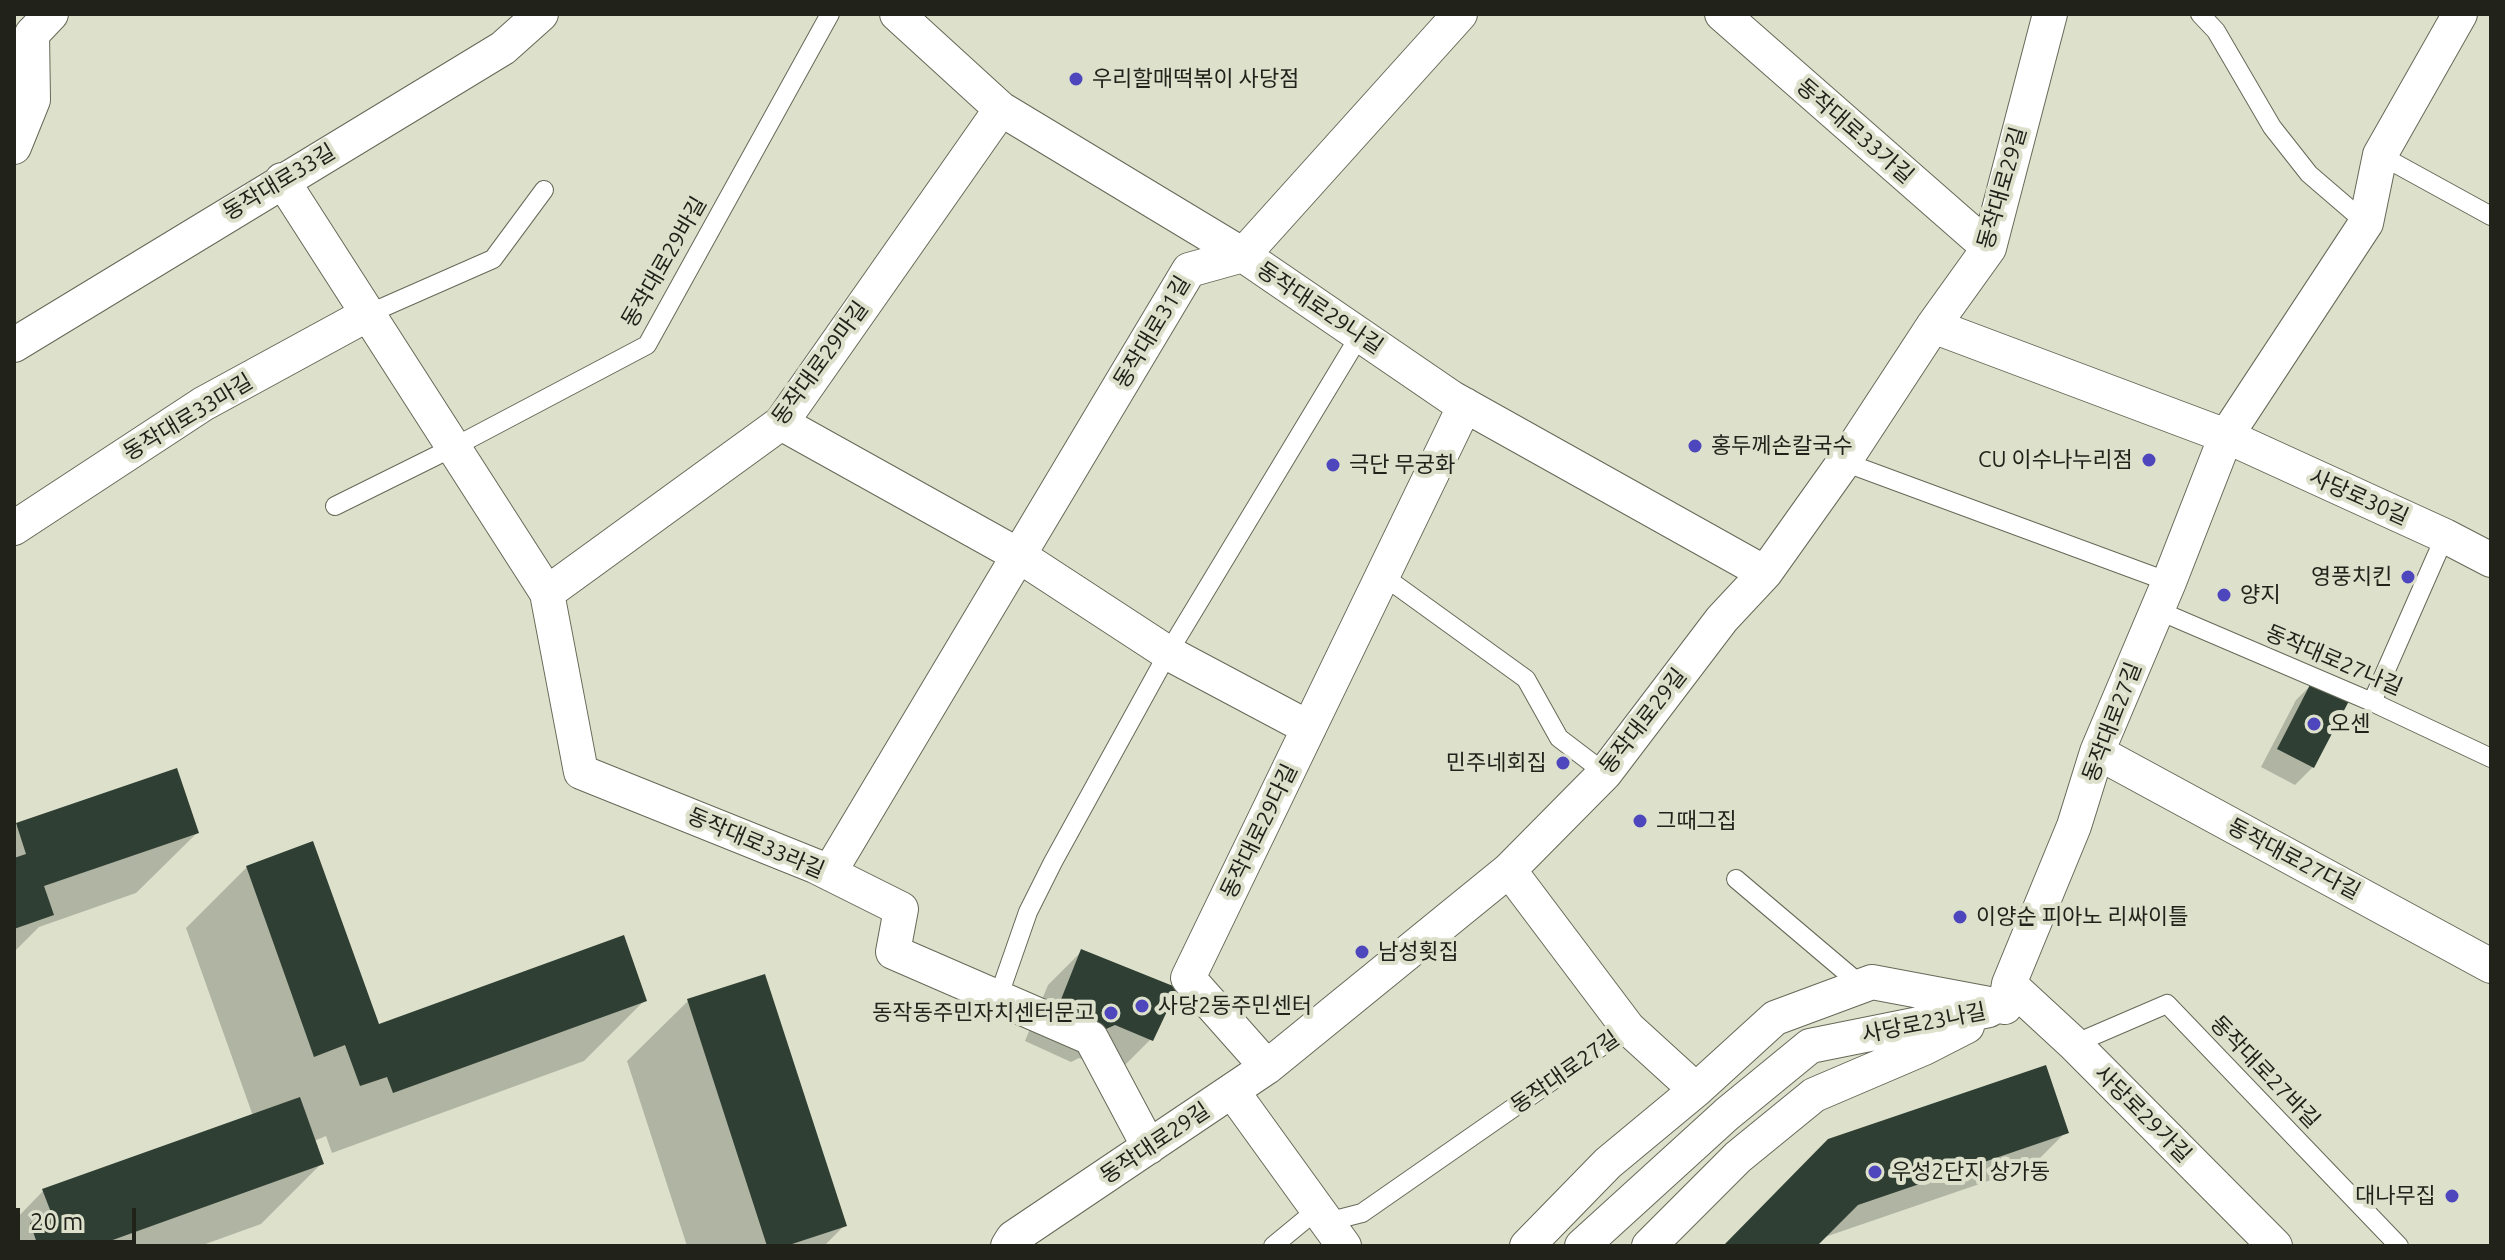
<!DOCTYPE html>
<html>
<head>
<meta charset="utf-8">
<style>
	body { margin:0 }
	#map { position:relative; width:2505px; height:1260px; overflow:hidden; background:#dde1cc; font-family:Ubuntu,sans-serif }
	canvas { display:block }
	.frame { position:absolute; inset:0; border:16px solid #21231b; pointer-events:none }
	.scale { position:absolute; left:16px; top:1208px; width:120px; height:36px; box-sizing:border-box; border:4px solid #21231b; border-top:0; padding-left:10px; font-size:24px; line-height:28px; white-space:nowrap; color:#21231b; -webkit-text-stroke:6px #dde1cc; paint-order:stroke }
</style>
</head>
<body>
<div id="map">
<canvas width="2505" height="1260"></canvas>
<div class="frame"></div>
<div class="scale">20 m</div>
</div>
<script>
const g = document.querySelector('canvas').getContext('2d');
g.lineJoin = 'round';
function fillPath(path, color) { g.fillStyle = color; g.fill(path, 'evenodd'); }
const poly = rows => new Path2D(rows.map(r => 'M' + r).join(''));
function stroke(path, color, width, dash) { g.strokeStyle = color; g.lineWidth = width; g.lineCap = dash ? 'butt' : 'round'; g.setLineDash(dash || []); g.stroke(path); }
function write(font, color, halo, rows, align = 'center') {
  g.font = font + ' Ubuntu,"Noto Sans KR",sans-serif'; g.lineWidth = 8; g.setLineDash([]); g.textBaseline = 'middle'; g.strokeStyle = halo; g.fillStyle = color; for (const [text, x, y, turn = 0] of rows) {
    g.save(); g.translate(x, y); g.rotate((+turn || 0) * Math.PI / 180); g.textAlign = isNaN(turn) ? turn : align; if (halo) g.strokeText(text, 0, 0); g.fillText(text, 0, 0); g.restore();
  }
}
fillPath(poly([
	[2314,682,2313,767,2295,785,2261,767,2296,700],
	[17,825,197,833,136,893,39,927,14,952,14,828],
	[247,867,378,1026,645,1000,584,1061,332,1153,326,1136,314,1141,322,1163,261,1224,200,1246,14,1246,14,1221,43,1191,253,1116,186,928],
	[1082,951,1151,1039,1117,1073,1079,1058,1071,1062,1025,1041,1048,985],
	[688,1001,844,1226,824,1246,687,1246,627,1061],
	[2066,1132,2032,1166,1822,1238,1814,1246,1725,1246]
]), '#0003');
fillPath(poly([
	[2313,679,2350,699,2314,768,2277,749],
	[177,768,199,833,44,886,54,915,14,929,14,858,26,854,16,823],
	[313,841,379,1024,624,935,647,1001,393,1093,387,1077,360,1086,345,1045,314,1057,246,866],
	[1081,949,1178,988,1153,1041,1115,1025,1106,1029,1058,1007],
	[765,974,847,1226,786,1246,767,1246,687,999],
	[2046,1065,2069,1133,1858,1205,1817,1246,1723,1246,1828,1139],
	[300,1097,324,1164,96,1246,38,1246,30,1223,52,1215,42,1189]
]), '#303f33');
const lane = poly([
	[2200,14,2216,31,2272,127,2309,174,2366,223],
	[2380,155,2491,216],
	[368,314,493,259,544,190],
	[1844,462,2169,582],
	[335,506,454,447,647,345,830,14],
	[1382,575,1526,679,1559,738,1605,773],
	[2157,610,2372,702,2491,758],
	[2372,702,2445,536],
	[1736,879,1854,979,1870,982],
	[998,998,1028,912,1053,862,1168,653,1360,335],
	[2074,1044,2167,1004,2399,1246],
	[1273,1246,1307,1218,1327,1222,1362,1213,1628,1028]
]);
const street = poly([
	[897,14,1001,109,1243,255,1452,398,1765,573],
	[1722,14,1989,248],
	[14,147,33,100,32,34,51,14],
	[282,180,547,593,581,772,815,866,901,909,893,952,1091,1038,1149,1147],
	[1933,326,2226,436,2445,536,2491,560],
	[14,345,503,48,541,14],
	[781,423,1018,555,1168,653,1309,728],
	[14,528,203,404,368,314],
	[547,593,781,423,1001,109],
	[2097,752,2491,966],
	[1509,870,1628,1028,1696,1090,1775,1018,1872,982,2005,1007,2009,984,2074,826,2097,752,2169,582,2226,436,2366,223,2380,155,2460,14],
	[829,873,1189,270,1243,255,1460,14],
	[2009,984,2074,1044,2275,1246],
	[1267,1067,1188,978,1465,405],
	[1232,1091,1344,1246],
	[1008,1246,1013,1238,1267,1067,1509,870,1605,773,1722,619,1765,573,1844,462,1933,326,1989,248,2050,14],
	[1527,1246,1608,1163,1696,1090],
	[1582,1246,1727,1114,1810,1046,1989,1010],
	[1649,1246,1738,1157,1814,1095,1924,1048,1967,1026]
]);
stroke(lane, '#656957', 20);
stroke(street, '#656957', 36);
stroke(lane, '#fff', 18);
stroke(street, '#fff', 34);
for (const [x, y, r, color] of [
	[1076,79,8,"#4d46bd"],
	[1695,446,8,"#4d46bd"],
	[2149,460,8,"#4d46bd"],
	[1333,465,8,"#4d46bd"],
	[2408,577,8,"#4d46bd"],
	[2224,595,8,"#4d46bd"],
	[2314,724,8,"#4d46bd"],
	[1563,763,8,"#4d46bd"],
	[1640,821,8,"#4d46bd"],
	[1960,917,8,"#4d46bd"],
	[1362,952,8,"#4d46bd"],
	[1142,1006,8,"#4d46bd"],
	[1111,1013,8,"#4d46bd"],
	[1875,1172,8,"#4d46bd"],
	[2452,1196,8,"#4d46bd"]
]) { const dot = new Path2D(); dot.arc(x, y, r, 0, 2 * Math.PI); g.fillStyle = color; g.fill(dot); stroke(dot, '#dde1cc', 3); }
write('22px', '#21231b', '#dde1cc', [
	["우리할매떡볶이 사당점",1092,79],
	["홍두께손칼국수",1711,446],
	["CU 이수나누리점",2133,460,"right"],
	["극단 무궁화",1349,465],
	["영풍치킨",2392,577,"right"],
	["양지",2240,595],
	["오센",2330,724],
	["민주네회집",1547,763,"right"],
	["그때그집",1656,821],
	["이양순 피아노 리싸이틀",1976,917],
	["남성횟집",1378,952],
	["사당2동주민센터",1158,1006],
	["동작동주민자치센터문고",1095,1013,"right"],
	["우성2단지 상가동",1891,1172],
	["대나무집",2436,1196,"right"]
], 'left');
write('22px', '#21231b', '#dde1cc', [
	["동작대로33가길",1855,131,41],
	["동작대로33길",279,182,-31],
	["동작대로29길",2002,188,-74],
	["동작대로29바길",664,262,-60],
	["동작대로29나길",1320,308,34],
	["동작대로31길",1152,332,-59],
	["동작대로29마길",820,363,-54],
	["동작대로33마길",188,417,-31],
	["사당로30길",2359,497,24],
	["동작대로27나길",2334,660,23],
	["동작대로29길",1643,721,-52],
	["동작대로27길",2112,722,-69],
	["동작대로29다길",1259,831,-64],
	["동작대로33라길",756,843,23],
	["동작대로27다길",2294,859,28],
	["사당로23나길",1924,1023,-11],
	["동작대로27길",1565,1072,-35],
	["동작대로27바길",2265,1072,46],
	["사당로29가길",2143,1114,45],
	["동작대로29길",1155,1143,-34]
]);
</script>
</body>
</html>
